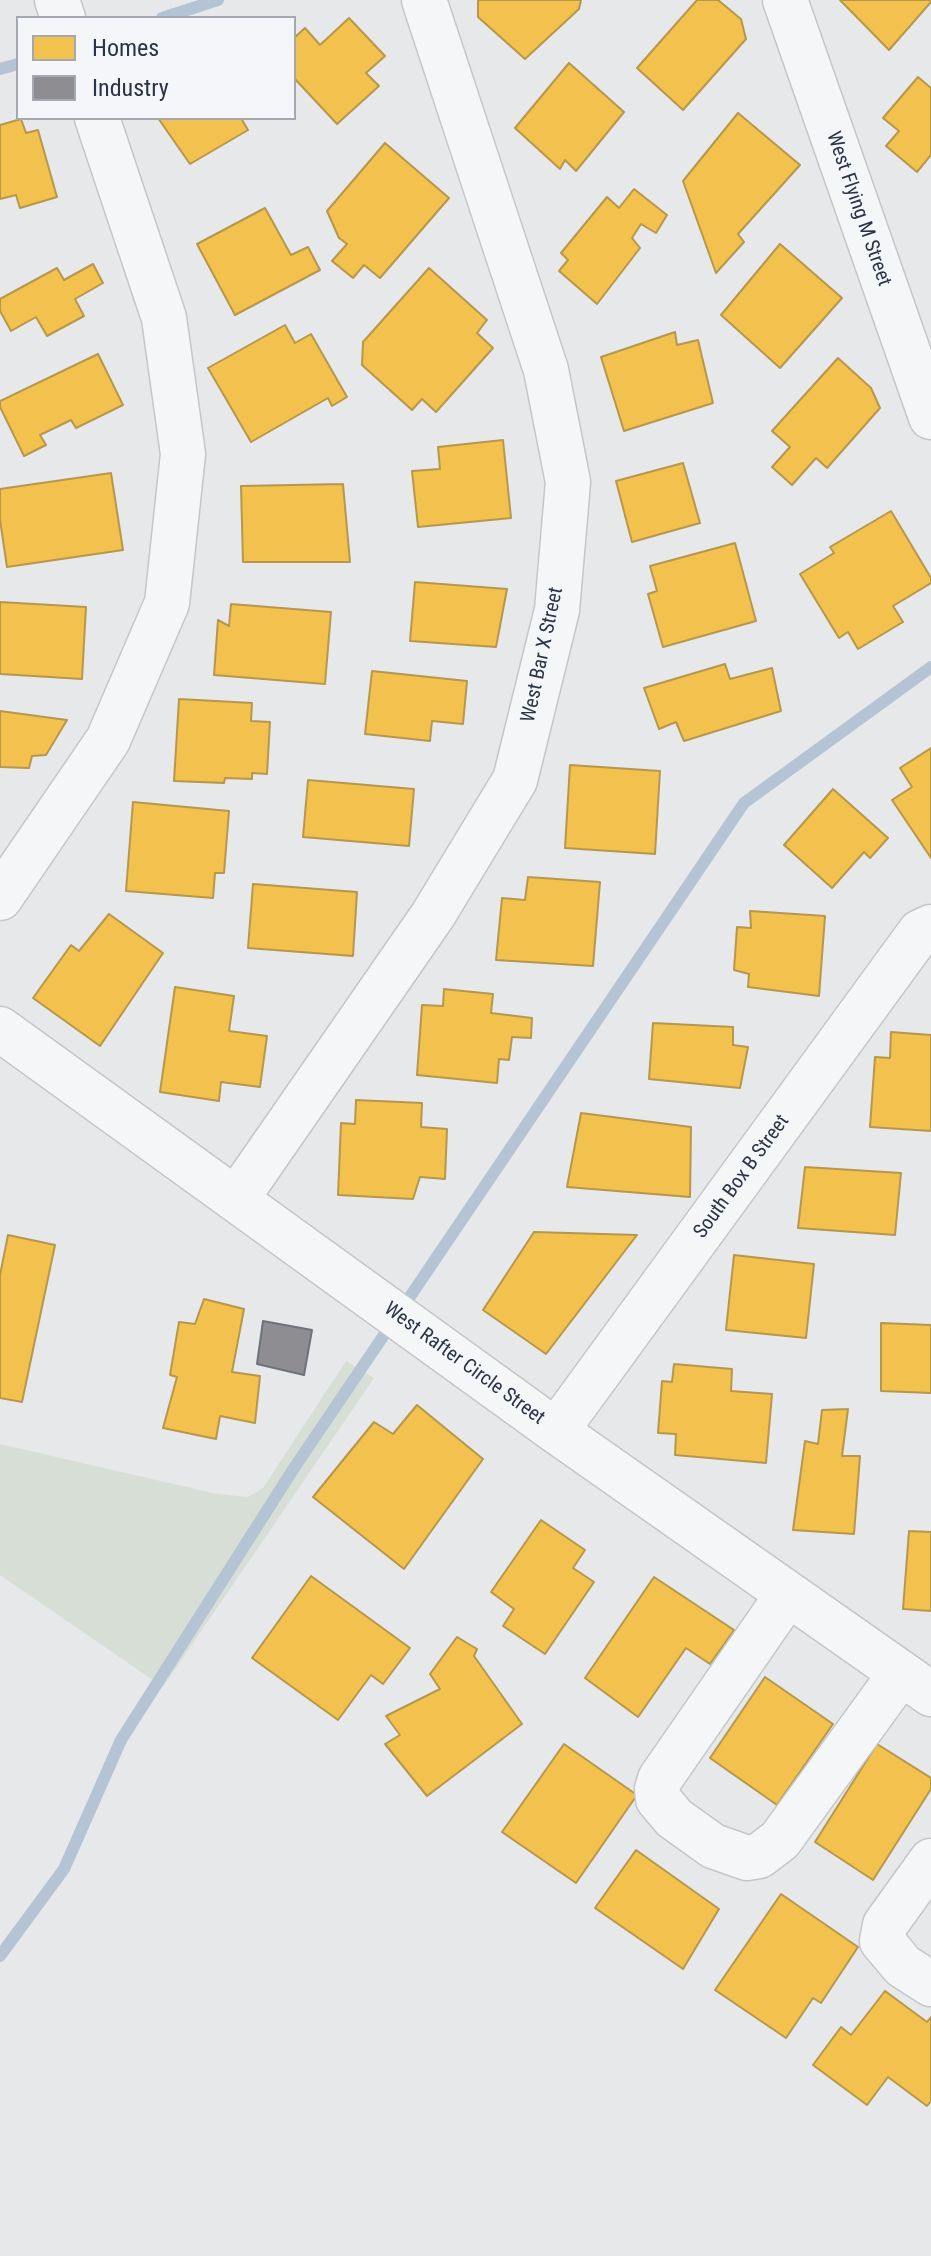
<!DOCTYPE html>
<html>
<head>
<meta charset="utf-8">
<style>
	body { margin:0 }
	#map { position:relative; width:931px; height:2256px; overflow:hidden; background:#e6e8ea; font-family:"Roboto Condensed",sans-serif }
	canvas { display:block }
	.legend { position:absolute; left:16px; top:16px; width:280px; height:104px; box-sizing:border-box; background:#f4f6f9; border:2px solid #a4a8b1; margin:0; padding:10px 14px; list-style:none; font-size:24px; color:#2b3445 }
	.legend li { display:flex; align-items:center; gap:16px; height:40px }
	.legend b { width:40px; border:2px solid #a4a8b1 }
</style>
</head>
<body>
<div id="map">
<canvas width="931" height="2256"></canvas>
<ul class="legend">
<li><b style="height:22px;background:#f2c14e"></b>Homes</li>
<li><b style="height:22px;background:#8d8d92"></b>Industry</li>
</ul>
</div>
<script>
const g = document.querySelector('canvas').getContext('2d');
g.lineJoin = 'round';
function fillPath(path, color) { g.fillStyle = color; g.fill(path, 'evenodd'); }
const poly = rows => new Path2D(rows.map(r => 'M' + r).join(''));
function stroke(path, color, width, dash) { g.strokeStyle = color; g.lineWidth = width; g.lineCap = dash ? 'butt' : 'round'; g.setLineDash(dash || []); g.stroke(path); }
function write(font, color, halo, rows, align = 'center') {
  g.font = font + ' "Roboto Condensed",sans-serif'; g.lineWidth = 8; g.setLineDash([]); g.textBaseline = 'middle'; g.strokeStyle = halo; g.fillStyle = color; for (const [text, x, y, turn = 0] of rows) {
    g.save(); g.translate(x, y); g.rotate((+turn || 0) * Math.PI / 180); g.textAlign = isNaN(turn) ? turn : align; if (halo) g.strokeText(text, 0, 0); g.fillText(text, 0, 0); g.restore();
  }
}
fillPath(poly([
	[346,1361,374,1378,163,1687,0,1575,0,1444,217,1494,248,1497,263,1488]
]), '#d6ded6');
const homes = poly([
	[478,0,581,0,579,9,525,59,478,17,478,0],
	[697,0,718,0,741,19,746,39,683,110,637,68,697,0],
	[840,0,931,0,931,2,889,50,840,0],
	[349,18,385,56,366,73,379,86,337,124,294,78,294,38,305,28,320,45,349,18],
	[569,63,624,112,576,171,565,160,560,169,515,128,569,63],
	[918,77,931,88,931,155,917,172,886,146,899,131,883,118,918,77],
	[738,113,800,165,738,234,744,242,716,273,683,181,738,113],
	[158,118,241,118,248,130,190,164,158,118],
	[21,119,26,133,38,130,57,197,20,208,16,195,0,199,0,125,21,119],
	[385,143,449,198,380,278,364,265,353,278,332,261,347,244,339,238,327,211,385,143],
	[634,189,667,215,656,233,641,224,632,238,640,248,597,304,559,271,568,260,561,253,607,197,619,208,634,189],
	[265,208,291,255,308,247,320,270,235,315,197,244,265,208],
	[780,244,842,298,780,368,721,315,780,244],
	[93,264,103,283,75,299,84,316,47,336,36,317,11,331,0,311,0,299,57,268,64,280,93,264],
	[429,268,487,320,477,333,493,348,436,412,422,399,412,410,362,365,363,342,429,268],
	[285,325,295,343,311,334,347,397,332,406,328,398,251,442,208,368,285,325],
	[675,332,677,345,698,340,713,403,624,431,601,357,675,332],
	[98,354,123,405,76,428,71,420,40,435,46,445,24,456,0,407,0,401,98,354],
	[838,358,871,388,880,408,827,468,816,458,792,485,772,467,790,447,772,431,838,358],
	[503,440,511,518,418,527,412,471,440,469,438,447,503,440],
	[683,463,700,523,632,542,616,481,683,463],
	[111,473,123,550,7,567,0,520,0,489,111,473],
	[343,484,350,562,243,562,241,486,343,484],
	[891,511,931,578,931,583,893,606,903,622,858,649,848,632,839,638,800,574,834,553,830,547,891,511],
	[735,543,756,621,663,647,648,594,657,591,650,566,735,543],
	[415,582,507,589,496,647,410,641,415,582],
	[0,602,86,607,82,679,0,674,0,602],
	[231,604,331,612,325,684,214,675,218,620,229,626,231,604],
	[725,664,730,679,772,668,781,711,684,741,676,722,659,729,644,688,725,664],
	[372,671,467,681,463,724,432,721,430,741,365,734,372,671],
	[179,699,252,703,251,721,270,722,267,774,252,773,252,779,225,778,224,783,174,781,179,699],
	[0,711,67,720,46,755,32,756,29,768,0,767,0,711],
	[931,748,931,858,892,800,912,787,900,768,931,748],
	[570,765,660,771,655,854,565,848,570,765],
	[308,780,414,789,409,846,303,837,308,780],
	[833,789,888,838,870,858,864,852,832,888,784,845,833,789],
	[133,802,229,811,224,873,215,873,213,898,126,891,133,802],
	[528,877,600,882,593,966,496,960,502,898,525,900,528,877],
	[253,884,357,892,353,956,248,948,253,884],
	[750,911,825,916,819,996,748,987,749,974,734,970,737,927,751,928,750,911],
	[109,914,163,953,100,1046,33,998,71,945,79,951,109,914],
	[175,987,234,996,229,1031,267,1036,260,1087,221,1082,219,1101,160,1092,175,987],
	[444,989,493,994,491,1013,532,1018,531,1038,512,1037,509,1060,499,1059,497,1083,417,1075,422,1005,443,1006,444,989],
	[653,1023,733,1027,733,1045,748,1047,740,1088,649,1079,653,1023],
	[891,1032,931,1035,931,1131,870,1127,875,1057,890,1058,891,1032],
	[356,1100,422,1103,421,1127,447,1129,445,1179,420,1177,413,1199,338,1195,341,1123,355,1124,356,1100],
	[581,1113,691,1127,690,1197,567,1187,581,1113],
	[805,1167,901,1173,895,1235,798,1228,805,1167],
	[534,1232,637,1235,546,1354,483,1310,534,1232],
	[8,1235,55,1245,22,1402,0,1398,0,1275,8,1235],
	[734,1255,814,1264,806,1338,726,1330,734,1255],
	[204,1299,244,1309,232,1372,260,1376,255,1423,220,1416,216,1439,163,1428,177,1377,170,1375,179,1322,195,1324,204,1299],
	[881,1323,931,1325,931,1393,881,1391,881,1323],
	[674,1364,732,1369,731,1391,772,1394,766,1463,675,1455,676,1434,658,1433,662,1381,672,1382,674,1364],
	[417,1405,483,1459,404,1569,313,1497,374,1422,393,1434,417,1405],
	[848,1409,842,1456,860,1456,854,1534,793,1530,805,1441,818,1444,822,1410,848,1409],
	[541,1520,585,1550,573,1568,594,1582,545,1654,503,1626,514,1609,491,1592,541,1520],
	[909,1531,931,1532,931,1611,903,1609,909,1531],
	[311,1576,410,1648,383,1684,371,1675,338,1720,252,1658,311,1576],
	[654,1577,734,1630,710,1664,686,1648,638,1717,585,1678,654,1577],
	[457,1637,477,1649,474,1656,522,1724,427,1796,385,1744,400,1735,386,1716,440,1689,430,1674,457,1637],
	[765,1677,833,1724,777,1805,710,1758,765,1677],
	[564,1744,637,1795,576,1883,502,1832,564,1744],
	[877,1744,931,1778,931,1789,873,1880,815,1842,877,1744],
	[636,1850,719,1909,683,1969,595,1908,636,1850],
	[781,1894,858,1947,821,2003,813,1998,786,2038,715,1990,781,1894],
	[885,1991,927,2022,931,2017,931,2101,927,2106,888,2077,867,2105,813,2065,841,2027,851,2035,885,1991]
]);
fillPath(homes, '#f2c14e');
stroke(homes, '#b6974b', 2);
const industry = poly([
	[263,1321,312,1330,304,1375,257,1364,263,1321]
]);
fillPath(industry, '#8d8d92');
stroke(industry, '#70727b', 2);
stroke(poly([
	[162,18,218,0],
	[0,69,18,64],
	[0,1956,64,1869,121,1740,294,1468,744,803,931,667]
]), '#b4c4d5', 12);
const minor = poly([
	[57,0,63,18],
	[785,0,931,417],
	[0,898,108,740,167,603,183,454,164,318,97,118],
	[0,1029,556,1431,931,1694],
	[237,1198,433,915,515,780,557,610,568,482,546,370,424,0],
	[556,1431,920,932,931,927],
	[788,1594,660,1779,657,1789,658,1799,674,1818,713,1846,747,1858,759,1856,780,1840,901,1673],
	[931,1861,885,1925,882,1941,903,1966,931,1984]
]);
stroke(minor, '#c4c6c8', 47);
stroke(minor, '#f5f6f7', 44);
write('20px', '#2b3445', '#f4f6f9', [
	["West Flying M Street",858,209,71],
	["West Bar X Street",543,655,-78],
	["South Box B Street",742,1177,-54],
	["West Rafter Circle Street",464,1364,36]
]);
</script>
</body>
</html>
